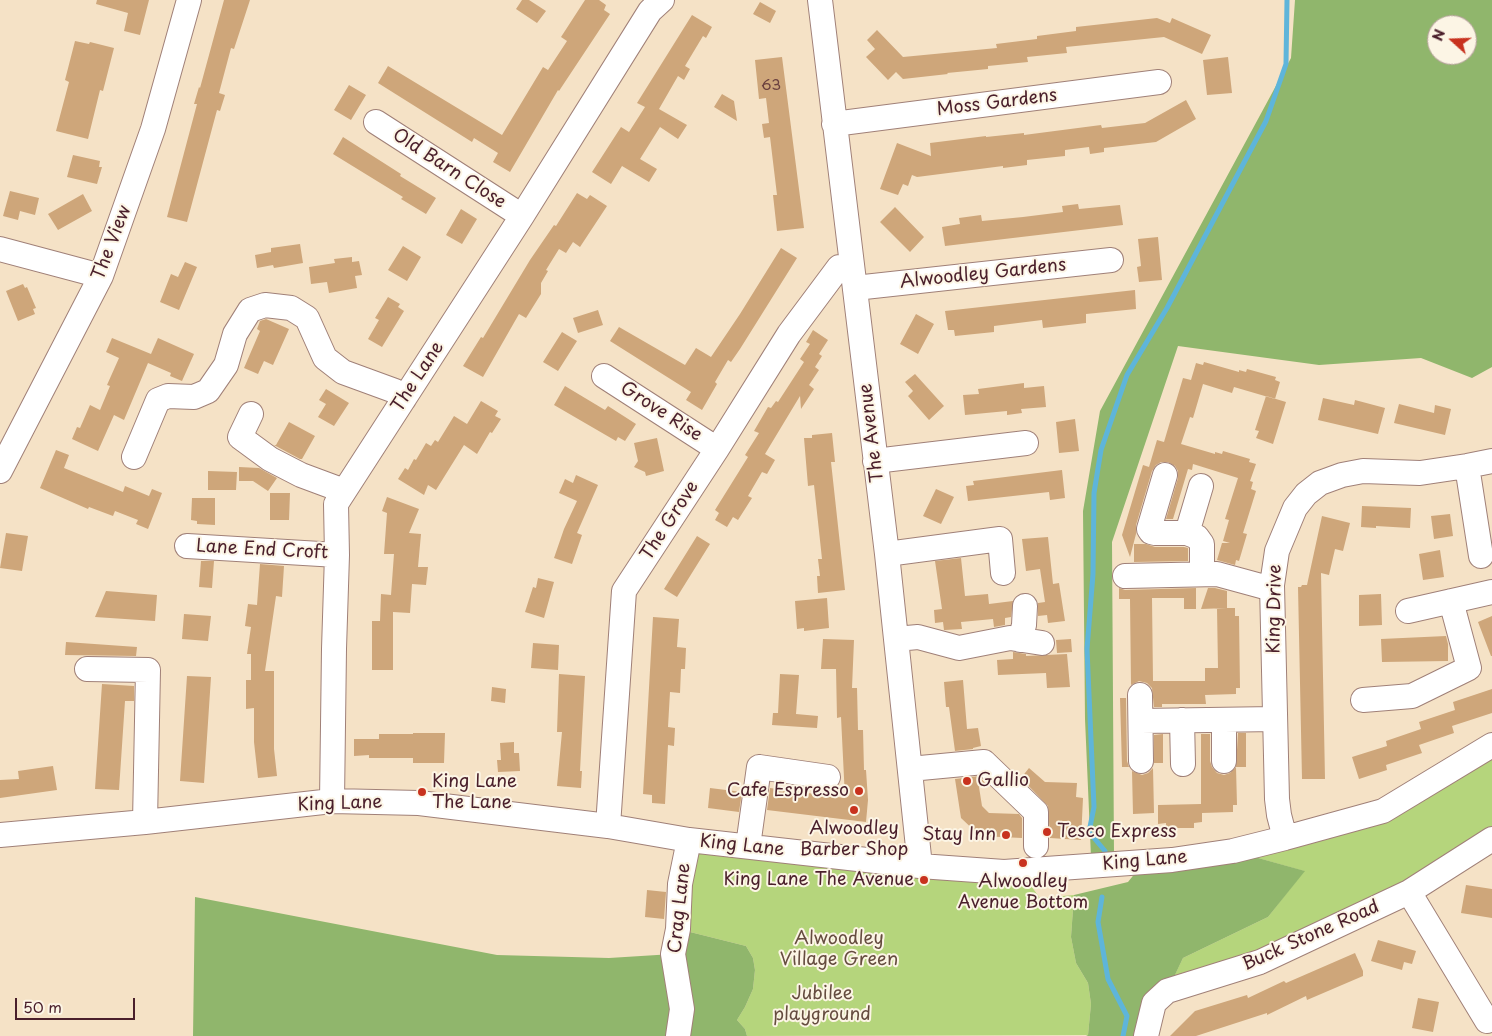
<!DOCTYPE html>
<html>
<head>
<meta charset="utf-8">
<style>
	body { margin:0 }
	#map { position:relative; width:1492px; height:1036px; overflow:hidden; background:#f5e2c6; font-family:"Playpen Sans",sans-serif }
	canvas { display:block }
	.north { position:absolute; left:1427px; top:15px; width:50px; height:50px; box-sizing:border-box; background:#fcf5e5; border:1px solid #b59f9b; border-radius:50%; rotate:290deg; font-size:14px; font-weight:700; line-height:20px; text-align:center; color:#4a1f2b }
	.north::after { content:''; display:block; margin:auto; width:18px; height:22px; background:#c8321e; clip-path:polygon(50% 0,100% 100%,50% 72%,0 100%) }
	.scale { position:absolute; left:15px; top:998px; width:120px; height:22px; box-sizing:border-box; border:2px solid #4a1f2b; border-top:0; padding-left:6px; font-size:15px; line-height:18px; white-space:nowrap; color:#4a1f2b; -webkit-text-stroke:4px #fcf5e5; paint-order:stroke }
</style>
</head>
<body>
<div id="map">
<canvas width="1492" height="1036"></canvas>
<div class="north">N</div>
<div class="scale">50 m</div>
</div>
<script>
const g = document.querySelector('canvas').getContext('2d');
g.lineJoin = 'round';
function fillPath(path, color) { g.fillStyle = color; g.fill(path, 'evenodd'); }
const poly = rows => new Path2D(rows.map(r => 'M' + r).join(''));
function stroke(path, color, width, dash) { g.strokeStyle = color; g.lineWidth = width; g.lineCap = dash ? 'butt' : 'round'; g.setLineDash(dash || []); g.stroke(path); }
function write(font, color, halo, rows, align = 'center') {
  g.font = font + ' "Playpen Sans",sans-serif'; g.lineWidth = 4; g.setLineDash([]); g.textBaseline = 'middle'; g.strokeStyle = halo; g.fillStyle = color; for (const [text, x, y, turn = 0] of rows) {
    g.save(); g.translate(x, y); g.rotate((+turn || 0) * Math.PI / 180); g.textAlign = isNaN(turn) ? turn : align; if (halo) g.strokeText(text, 0, 0); g.fillText(text, 0, 0); g.restore();
  }
}
fillPath(poly([
	[1492,745,1492,839,1409,892,1167,991,1183,958,1268,917,1304,871,1233,851,1383,811],
	[686,839,1028,882,1040,898,1074,895,1071,937,1076,963,1088,983,1091,1004,1088,1035,747,1036,745,1029,737,1020,745,1007,753,989,755,970,753,958,746,946,678,929]
]), '#b5d57c');
fillPath(poly([
	[1295,0,1492,0,1492,367,1472,378,1421,358,1319,365,1178,346,1112,542,1114,855,1091,857,1085,719,1083,511,1100,411,1291,58],
	[1437,25,1467,25,1467,55,1437,55],
	[1233,851,1305,871,1268,917,1183,958,1146,1036,1086,1036,1088,1035,1091,1004,1088,983,1076,963,1071,937,1074,895,1128,882,1144,862],
	[195,897,497,955,609,958,673,954,678,929,746,946,753,958,755,970,753,989,745,1007,737,1020,745,1029,747,1036,193,1036]
]), '#90b66c');
stroke(poly([
	[1105,851,1089,832,1094,807,1087,649,1093,574,1094,493,1101,450,1127,375,1167,308,1266,121,1286,64,1287,0],
	[1102,897,1098,922,1108,979,1127,1016,1123,1036]
]), '#5eb5da', 5);
fillPath(poly([
	[97,0,149,0,140,35,124,31,128,13,96,4],
	[224,0,250,0,234,49,231,48,219,93,225,95,220,111,217,110,187,222,167,217,197,104,194,104,199,87,200,88],
	[522,0,529,0,546,11,537,23,516,9],
	[585,0,599,0,606,5,604,10,610,14,559,91,558,90,510,172,493,162,498,153,474,138,472,142,378,83,388,66,502,135,543,67,548,70,567,41,561,37],
	[760,2,776,11,770,23,753,14],
	[692,15,712,27,706,38,703,36,685,66,690,69,684,80,678,76,659,109,687,125,678,139,660,127,640,159,657,169,649,182,622,166,611,184,592,172,621,127,629,132,645,107,637,103],
	[1157,18,1170,23,1172,18,1211,35,1202,54,1164,37,1066,47,1067,53,1027,57,1028,62,988,66,988,69,947,73,948,74,903,79,896,72,888,80,866,57,875,49,867,40,877,30,903,57,997,48,996,44,1037,39,1037,36,1076,31,1076,27],
	[75,41,89,44,90,42,114,48,103,91,100,90,88,139,56,131,69,82,65,80],
	[782,57,804,228,777,231,773,195,777,195,770,137,764,138,762,124,769,123,766,98,759,99,755,60],
	[1228,57,1232,93,1207,95,1203,60],
	[349,85,366,95,351,120,334,110],
	[722,94,734,101,737,121,714,107],
	[1186,100,1196,119,1156,142,1104,148,1104,152,1090,154,1089,147,1065,150,1065,156,1027,160,1027,165,1003,168,1003,166,917,177,912,175,908,186,903,184,898,195,880,189,897,143,931,156,930,143,986,136,986,137,1024,133,1024,135,1101,125,1102,128,1145,123],
	[343,137,401,174,400,176,436,198,426,214,401,199,403,197,333,154],
	[73,155,100,161,99,167,102,167,97,184,67,177],
	[10,191,39,198,35,215,20,211,18,220,3,216],
	[577,193,587,199,590,195,607,206,580,247,573,242,566,253,559,249,546,270,548,271,541,283,541,294,526,318,519,314,483,377,463,366,481,337,483,338,530,260,554,225,556,226],
	[83,194,92,211,58,230,48,214],
	[1078,204,1079,209,1120,205,1123,225,945,246,942,227,960,224,959,218,981,215,982,221,1023,217,1063,212,1062,206],
	[895,207,924,237,910,252,880,222],
	[461,209,477,219,462,244,446,235],
	[1158,237,1162,280,1139,282,1137,267,1141,266,1138,239],
	[300,244,303,263,274,268,273,265,257,268,255,255,271,252,271,248],
	[403,246,421,257,407,281,388,270],
	[781,248,797,258,740,349,731,362,728,360,715,382,717,384,702,410,686,400,691,392,610,341,619,327,685,365,696,348,711,357,740,314],
	[352,257,352,262,359,261,362,275,355,276,357,288,329,293,327,282,311,284,309,267,335,263,334,259],
	[185,262,197,267,179,310,160,302,171,274,178,277],
	[23,284,25,288,27,287,36,308,33,309,35,314,18,321,6,291],
	[1135,290,1136,309,1086,314,1086,323,1043,328,1042,320,994,326,994,332,955,336,954,330,948,330,945,311],
	[388,297,400,304,398,307,404,311,382,347,368,339,379,320,375,318],
	[598,310,603,325,578,333,573,318],
	[916,314,934,324,918,354,900,344],
	[266,319,289,329,273,365,264,361,258,374,244,368,260,331,257,329,260,321],
	[813,330,828,340,819,354,822,356,815,367,819,370,809,385,814,389,801,409,800,396,765,454,775,460,767,474,762,472,748,496,752,498,738,520,733,517,727,527,715,520,719,513,715,510,748,457,745,455,759,433,754,431,768,407,771,408,776,401,778,402,804,362,800,359,810,344,806,342],
	[562,332,577,341,558,371,543,362],
	[112,338,151,354,158,338,194,354,182,381,170,376,171,373,148,363,124,420,114,415,98,451,72,439,77,427,80,428,90,405,100,410,110,386,107,385,119,358,106,352],
	[1204,362,1239,372,1239,370,1246,372,1247,369,1276,377,1275,380,1280,382,1275,399,1234,387,1232,393,1203,384,1193,418,1190,417,1181,444,1215,454,1215,452,1222,454,1223,451,1250,459,1249,462,1256,464,1250,481,1253,482,1251,489,1256,491,1243,533,1247,534,1239,561,1236,560,1235,565,1217,560,1222,543,1230,543,1223,541,1229,520,1225,519,1238,478,1193,464,1192,470,1188,469,1173,519,1166,519,1178,478,1178,471,1175,466,1168,462,1161,462,1156,465,1152,471,1136,525,1136,534,1130,557,1122,535,1143,465,1149,467,1157,440,1164,442,1183,378,1191,380,1196,363,1203,365],
	[915,374,944,406,929,420,908,396,913,391,905,382],
	[1024,383,1024,388,1044,386,1046,407,1021,409,1022,413,1007,415,1007,411,965,415,963,395,979,394,978,389],
	[565,386,605,410,608,406,636,424,625,441,618,437,616,441,554,405],
	[326,389,349,403,334,426,318,417,326,404,319,400],
	[1266,396,1286,402,1273,444,1256,438,1259,431,1255,430],
	[1323,398,1354,405,1355,400,1385,408,1378,434,1318,420],
	[481,401,498,411,495,416,501,419,492,433,490,432,477,454,464,445,436,490,428,485,424,495,398,479,405,468,408,470,414,459,416,460,426,443,431,446,435,440,438,442,454,416,467,424],
	[1399,404,1434,413,1435,405,1451,409,1445,435,1394,423],
	[1075,419,1079,451,1059,453,1056,422],
	[289,422,315,436,302,459,300,459,274,445,276,445],
	[832,433,835,462,831,462,845,590,818,593,817,576,820,576,818,559,822,559,819,531,814,485,808,486,804,438,812,438,812,435],
	[657,438,664,471,646,476,645,472,634,467,638,461,634,443],
	[56,450,69,455,64,468,106,485,123,492,125,486,149,496,152,489,162,493,148,529,136,524,138,520,115,511,113,516,89,507,88,509,40,488],
	[239,467,259,468,277,478,268,491,253,481,239,481],
	[1062,470,1065,498,1050,500,1049,492,968,501,966,486,974,485,973,481],
	[208,471,237,472,236,490,208,490],
	[576,475,598,485,577,533,582,535,572,564,554,558,564,529,577,501,559,493,565,479,573,483],
	[936,489,954,497,941,524,923,516],
	[270,493,290,493,289,520,270,520],
	[387,497,419,509,409,533,421,534,418,567,428,567,426,585,412,584,410,613,393,612,393,670,372,670,372,621,380,621,381,594,391,595,394,554,384,554,387,513,382,511],
	[192,498,215,498,215,525,197,524,197,521,191,520],
	[1362,506,1411,508,1410,528,1376,526,1376,528,1361,527],
	[1450,514,1453,536,1434,539,1431,516],
	[1322,516,1350,523,1343,551,1335,549,1329,575,1321,573,1325,779,1302,779,1298,587,1301,587,1302,585,1307,585],
	[6,533,28,536,22,571,0,568],
	[697,536,710,544,677,597,664,589],
	[1048,537,1053,584,1059,583,1065,621,1048,623,1047,615,1038,616,1038,603,1045,602,1040,569,1026,571,1022,539],
	[1134,544,1146,544,1155,547,1184,547,1188,548,1188,561,1134,562],
	[1440,550,1444,577,1423,580,1419,554],
	[961,558,965,596,988,594,989,604,1013,601,1011,617,1005,618,1005,625,994,627,993,619,961,622,962,629,945,630,944,630,943,622,935,623,934,610,942,609,935,561],
	[201,561,214,561,212,588,199,587],
	[260,564,284,566,282,597,276,596,265,671,274,671,274,749,277,776,258,778,254,742,254,708,246,709,246,680,251,680,251,654,247,654,251,627,245,626,248,604,257,605],
	[538,578,554,582,544,618,525,612,533,587,536,588],
	[1119,588,1125,590,1196,588,1196,609,1184,609,1184,598,1152,598,1153,681,1205,681,1205,668,1218,668,1217,608,1235,608,1235,616,1239,616,1240,688,1236,688,1236,694,1205,695,1206,704,1162,704,1162,707,1154,707,1152,688,1147,683,1139,681,1131,685,1130,599,1119,599],
	[1208,588,1215,588,1227,591,1227,608,1201,609],
	[106,591,157,595,155,621,95,617],
	[1381,594,1382,625,1359,626,1359,595],
	[827,598,829,628,804,631,804,628,797,629,795,601],
	[184,614,211,616,208,641,182,639],
	[1492,616,1492,656,1491,656,1478,622],
	[653,617,679,619,677,647,686,648,685,669,681,669,680,693,670,692,668,727,675,728,674,746,668,745,665,804,652,803,652,795,643,794],
	[1446,636,1448,644,1448,661,1382,662,1381,639],
	[823,639,854,640,852,688,857,688,858,730,863,730,864,770,866,770,868,800,866,822,767,810,770,788,845,798,841,717,837,718,836,669,821,669],
	[1071,639,1072,652,1057,653,1056,640],
	[66,642,137,647,136,656,65,655],
	[533,643,559,645,558,670,531,668],
	[1013,652,1026,654,1026,656,1067,654,1070,687,1047,688,1046,673,998,675,997,660,1013,659],
	[559,674,585,676,580,771,582,771,581,788,557,786,562,732,557,732],
	[780,674,799,675,796,714,818,716,817,728,772,725,773,713,778,713],
	[187,676,211,677,204,783,180,781],
	[963,680,967,729,978,728,981,746,973,748,973,749,955,751,949,707,946,707,944,682],
	[102,684,134,686,134,701,125,701,119,790,95,789],
	[492,687,506,689,505,703,491,701],
	[1492,689,1492,713,1452,726,1454,733,1419,745,1422,753,1386,765,1387,770,1359,779,1352,757,1387,746,1386,741,1421,729,1419,722,1455,710,1453,702],
	[1120,698,1126,698,1127,761,1129,767,1122,767],
	[413,733,445,733,444,763,413,763,413,758,369,758,369,755,354,756,354,739,379,739,379,734,413,734],
	[1238,733,1246,733,1246,767,1236,767],
	[1163,734,1163,763,1154,763,1154,735],
	[1201,734,1210,734,1210,761,1212,767,1217,773,1224,775,1230,773,1236,767,1237,805,1233,805,1233,812,1202,813,1202,822,1194,823,1194,828,1166,828,1166,823,1158,824,1158,805,1201,804],
	[514,742,514,753,519,753,520,771,498,772,497,760,501,760,500,743],
	[53,766,57,790,0,798,0,780,19,779,18,771],
	[1029,768,1045,782,1077,783,1076,797,1083,798,1081,840,1050,838,1048,806,1021,778],
	[1153,768,1154,813,1133,814,1132,771,1142,775,1148,773],
	[979,776,987,785,979,787,982,806,989,813,1019,814,1022,818,1022,838,980,836,961,818,955,779],
	[710,788,742,792,739,812,708,808],
	[1466,885,1492,889,1492,918,1461,913],
	[647,890,666,892,664,919,645,917],
	[1378,940,1416,951,1412,964,1404,962,1402,970,1371,961],
	[1355,953,1363,971,1363,976,1307,1000,1306,996,1267,1015,1267,1013,1196,1036,1170,1036,1195,1011,1247,995,1248,998,1284,981,1286,983],
	[1418,998,1439,1002,1433,1032,1412,1028]
]), '#cea67a');
const minor = poly([
	[820,0,887,554,920,866],
	[376,122,522,216],
	[834,124,1159,82],
	[0,249,101,276],
	[855,288,1111,260],
	[604,376,717,449],
	[251,414,240,437,270,459,301,475,344,491],
	[134,457,158,400,168,396,194,397,208,391,226,365,235,334,250,310,265,305,291,308,307,318,325,358,343,372,395,391,404,399],
	[875,461,1026,443],
	[1467,466,1481,556],
	[0,471,101,276,153,129,189,0],
	[1165,475,1149,529,1151,532,1155,533,1187,533,1197,537,1202,544,1202,574],
	[1187,533,1201,486],
	[187,546,337,555],
	[887,554,1000,539,1003,573],
	[1125,576,1217,574,1272,589],
	[1408,611,1492,592],
	[896,639,918,637,959,648,1010,638,1042,643],
	[1020,640,1024,625,1025,606],
	[87,669,148,670,145,822],
	[1140,695,1141,761],
	[1363,700,1412,696,1469,668,1451,601],
	[1182,720,1183,764],
	[1224,720,1224,761],
	[1141,721,1275,719],
	[910,769,984,762,1036,812,1036,846],
	[332,801,334,649,337,555,336,504,522,216,650,11,662,0],
	[608,826,624,591,717,449,789,334,839,267,852,265],
	[0,835,145,822,332,801,419,803,608,826,689,840,920,866,1004,872,1172,860,1233,851,1285,838,1383,811,1492,745],
	[1285,838,1279,815,1277,799,1272,585,1277,551,1295,508,1306,494,1320,483,1342,475,1363,471,1420,473,1467,466,1492,461],
	[748,846,759,767,828,777],
	[1409,892,1487,1021],
	[678,1036,682,1009,673,954,678,929,680,884,689,840],
	[1146,1036,1154,1003,1167,991,1260,962,1409,892,1492,839]
]);
stroke(minor, '#a08078', 26);
stroke(minor, '#fff', 24);
for (const [x, y, r, color] of [
	[967,781,5,"#c8321e"],
	[859,791,5,"#c8321e"],
	[422,792,5,"#c8321e"],
	[854,810,5,"#c8321e"],
	[1047,832,5,"#c8321e"],
	[1006,835,5,"#c8321e"],
	[1023,863,5,"#c8321e"],
	[924,880,5,"#c8321e"]
]) { const dot = new Path2D(); dot.arc(x, y, r, 0, 2 * Math.PI); g.fillStyle = color; g.fill(dot); stroke(dot, '#fcf5e5', 2); }
write('15px', '#6b413f', null, [
	["63",771,86]
]);
write('18px', '#4a1f2b', '#fcf5e5', [
	["Moss Gardens",997,103,-7],
	["Old Barn Close",449,169,33],
	["The View",112,243,-69],
	["Alwoodley Gardens",983,274,-6],
	["The Lane",418,377,-57],
	["Grove Rise",661,412,33],
	["The Avenue",872,433,-97],
	["The Grove",670,521,-57],
	["Lane End Croft",262,550,3],
	["King Drive",1275,609,-89],
	["King Lane",340,804,-2],
	["King Lane",742,846,6],
	["King Lane",1145,861,-5],
	["Crag Lane",680,908,-84],
	["Buck Stone Road",1311,936,-24]
]);
write('18px', '#4a1f2b', '#fcf5e5', [
	["Gallio",977,781],
	["King Lane",432,782],
	["The Lane",432,803],
	["Cafe Espresso",849,791,"right"],
	["Alwoodley",854,829,"center"],
	["Barber Shop",854,850,"center"],
	["Tesco Express",1057,832],
	["Stay Inn",996,835,"right"],
	["King Lane The Avenue",914,880,"right"],
	["Alwoodley",1023,882,"center"],
	["Avenue Bottom",1023,903,"center"]
], 'left');
write('18px', '#654c3f', '#fcf5e5', [
	["Alwoodley",839,939],
	["Village Green",839,960],
	["Jubilee",822,994],
	["playground",822,1015]
]);
</script>
</body>
</html>
